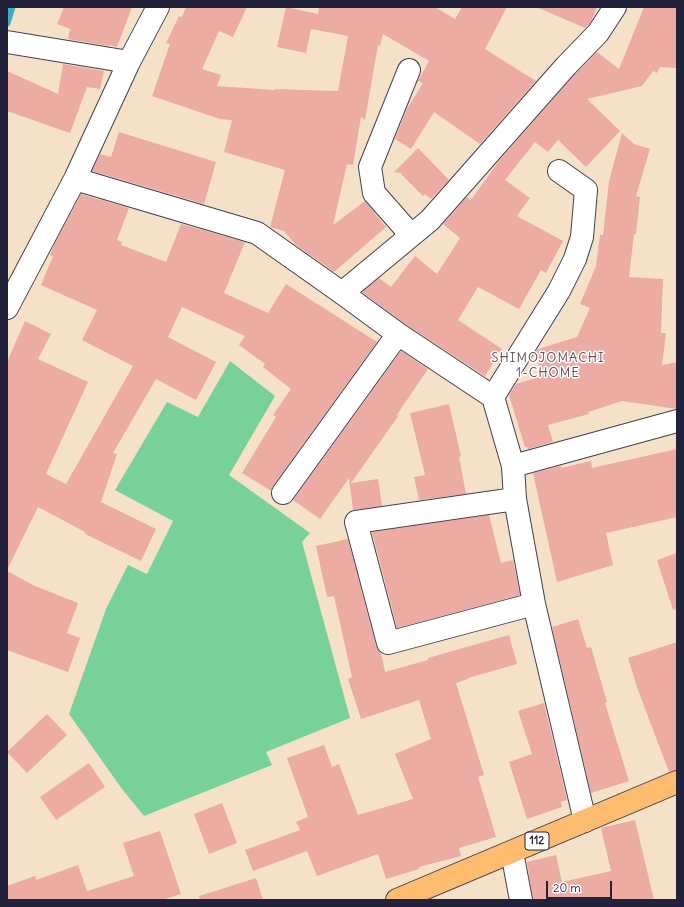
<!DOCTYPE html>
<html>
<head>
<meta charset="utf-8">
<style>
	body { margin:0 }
	#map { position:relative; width:684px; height:907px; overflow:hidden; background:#f5e1c8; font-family:Delius,sans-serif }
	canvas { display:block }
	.frame { position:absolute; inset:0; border:8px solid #22223b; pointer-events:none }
	.scale { position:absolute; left:546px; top:881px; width:66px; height:18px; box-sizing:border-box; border:2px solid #22223b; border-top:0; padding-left:5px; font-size:12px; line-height:14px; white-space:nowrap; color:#22223b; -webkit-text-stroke:3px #fff; paint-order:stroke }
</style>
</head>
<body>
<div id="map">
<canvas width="684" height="907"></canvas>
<div class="frame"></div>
<div class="scale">20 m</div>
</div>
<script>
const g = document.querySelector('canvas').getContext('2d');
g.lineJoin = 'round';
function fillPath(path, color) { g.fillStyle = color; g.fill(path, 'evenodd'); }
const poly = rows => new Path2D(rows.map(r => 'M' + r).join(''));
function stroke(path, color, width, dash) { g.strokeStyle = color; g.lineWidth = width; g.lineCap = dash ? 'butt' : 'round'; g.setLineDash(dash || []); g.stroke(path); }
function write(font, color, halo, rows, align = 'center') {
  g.font = font + ' Delius,sans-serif'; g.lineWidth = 3; g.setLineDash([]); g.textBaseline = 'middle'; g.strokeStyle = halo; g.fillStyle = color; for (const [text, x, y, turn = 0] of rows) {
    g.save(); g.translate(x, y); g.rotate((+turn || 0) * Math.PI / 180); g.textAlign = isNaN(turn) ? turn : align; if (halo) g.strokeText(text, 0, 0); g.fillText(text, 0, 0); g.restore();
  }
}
fillPath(poly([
	[230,361,275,396,229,475,310,533,302,542,350,718,266,752,272,765,144,816,122,789,69,714,106,609,128,565,147,574,173,521,115,490,167,402,198,417]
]), '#77d198');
stroke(poly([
	[7,23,12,7]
]), '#41acc0', 7);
fillPath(poly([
	[64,7,132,7,117,47,109,45,109,46,68,39,70,29,57,24],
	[186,7,247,7,233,37,219,31,202,69,221,75,217,86,275,90,275,89,338,91,348,36,311,29,306,53,277,47,286,7,318,14,319,7,435,7,455,19,462,7,507,7,485,49,536,81,480,144,434,112,411,149,395,139,407,109,423,83,418,81,429,61,383,34,380,46,378,45,365,120,361,117,353,165,347,164,333,225,365,201,386,227,334,272,296,245,284,231,270,227,285,170,224,152,232,120,220,119,152,96,170,44,166,43,179,16,182,17],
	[536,7,597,7,591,22,585,28],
	[644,7,677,7,677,68,660,67,657,73,653,71,642,86,587,99,620,131,586,167,558,140,548,152,535,142,505,180,530,198,517,216,563,241,546,273,541,270,519,309,478,287,458,320,502,349,485,376,405,324,362,292,379,278,391,287,415,256,437,274,460,238,443,224,467,197,470,201,499,161,575,74,597,52,619,69],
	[63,64,104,71,100,89,87,87,70,133,7,111,7,71,58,94],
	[119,132,216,162,204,204,92,171,100,154,111,157],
	[622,133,634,144,650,149,636,196,640,197,636,234,634,234,629,277,663,279,661,333,666,333,662,365,677,362,677,409,622,401,588,412,589,414,548,425,553,442,528,449,527,447,525,447,509,395,516,384,542,376,535,353,538,349,577,337,590,308,580,304,596,266,600,235,603,235,609,181],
	[418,148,449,180,431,199,425,194,423,196,401,174,402,173,394,172],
	[81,194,129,208,117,240,122,242,121,245,166,262,181,224,245,242,224,293,268,313,286,284,377,342,273,486,271,491,242,473,276,417,273,415,291,389,263,367,265,364,239,345,245,336,182,307,168,337,216,362,196,400,156,379,113,453,117,454,101,502,156,529,141,561,85,534,85,532,38,507,7,570,7,362,25,321,51,334,38,359,88,382,46,474,66,484,133,366,82,340,97,310,41,285,53,256,50,255,55,243],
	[401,351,428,369,396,416,399,415,351,483,378,479,382,506,353,510,349,478,320,519,293,500],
	[449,404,461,456,459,457,466,494,419,500,414,477,425,475,410,413],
	[677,449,677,517,606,533,613,565,557,582,533,473,561,466,561,468,591,461,592,468],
	[489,515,501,563,513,560,520,595,397,628,372,532],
	[348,539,376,646,381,653,385,672,428,660,428,658,509,635,517,664,468,678,468,679,456,683,484,775,478,777,496,837,459,848,461,856,419,867,419,869,386,879,378,854,317,876,307,851,253,871,245,850,300,830,296,822,308,817,287,758,324,745,332,767,339,764,358,815,413,799,395,754,431,739,419,700,361,719,348,679,352,677,334,596,327,597,316,546],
	[677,553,677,609,673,610,657,560],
	[7,571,35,586,78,603,67,633,80,638,68,672,7,650],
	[578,619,587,648,591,647,607,702,605,703,629,781,591,793,552,627],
	[677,642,677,770,669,772,638,690,628,658],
	[544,703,567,800,561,802,562,807,527,819,509,762,532,754,518,711],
	[47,714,67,735,27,773,7,752],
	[89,763,105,787,56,820,40,797],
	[222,803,237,843,209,854,194,814],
	[635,820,654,900,533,900,527,862,556,855,562,882,611,871,601,828],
	[160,831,181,894,162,900,7,900,7,886,35,876,36,880,78,865,87,891,134,876,123,843],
	[256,878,263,900,200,900,199,896]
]), '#ecaba3');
const minor = poly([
	[7,42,129,62],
	[409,70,370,167,374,193,411,235],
	[75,179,257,233,342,293,398,334,493,397,513,466,515,499,534,604,585,821],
	[342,293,430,220,566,66,598,33,615,7],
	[7,308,75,179,129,62,158,7],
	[493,397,559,291,575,259,582,237,586,190,559,171],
	[513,466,677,421],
	[283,493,398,334],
	[515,499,356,522,388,643,534,604],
	[512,852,521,900]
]);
const highway = poly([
	[397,900,677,782]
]);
stroke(minor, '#423f50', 24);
stroke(highway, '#423f50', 24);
stroke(minor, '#fff', 22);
stroke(highway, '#fdbc70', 22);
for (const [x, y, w] of [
	[537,841,24]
]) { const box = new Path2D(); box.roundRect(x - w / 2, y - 9, w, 18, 3); g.fillStyle = '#fff'; g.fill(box); stroke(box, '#22223b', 1); }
write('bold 11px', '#22223b', null, [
	["112",537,841]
]);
g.letterSpacing = '1px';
write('13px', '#69525f', '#fff', [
	["SHIMOJOMACHI",548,358],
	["1-CHOME",548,373]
]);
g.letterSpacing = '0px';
</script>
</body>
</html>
